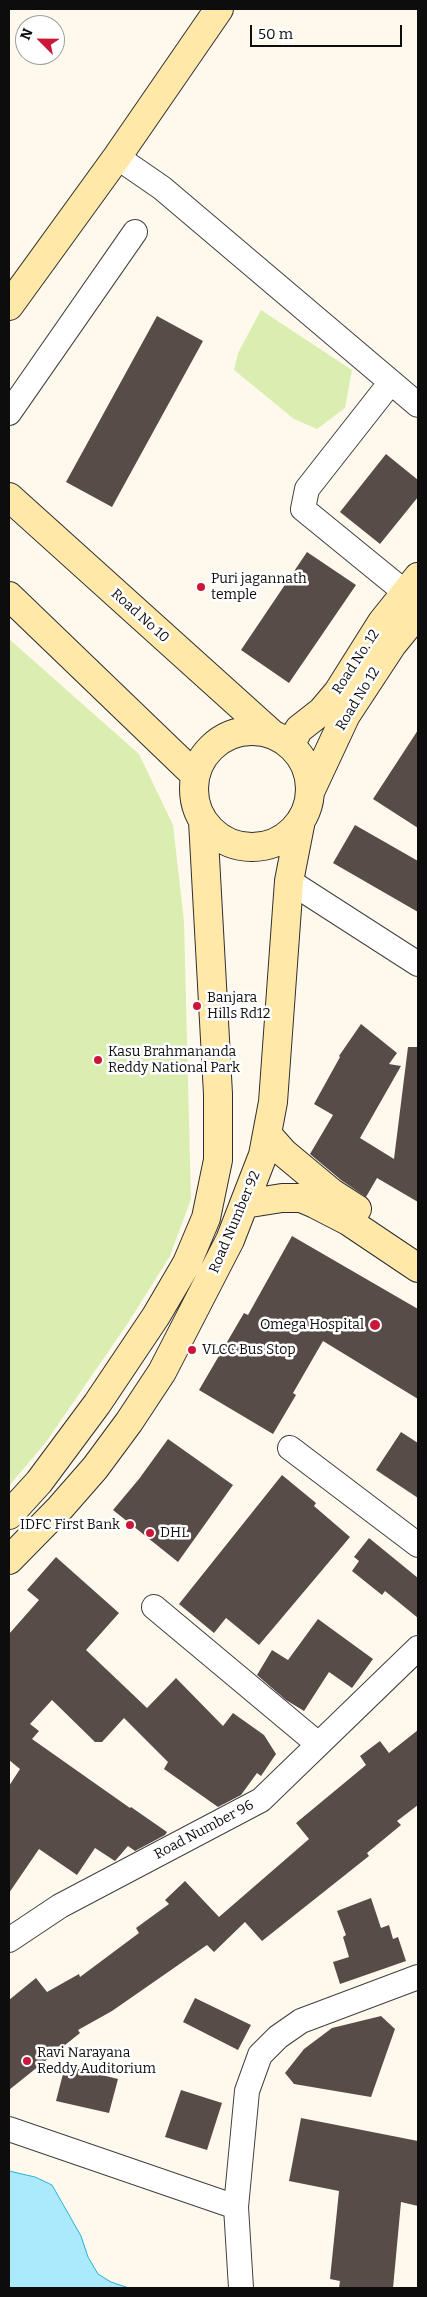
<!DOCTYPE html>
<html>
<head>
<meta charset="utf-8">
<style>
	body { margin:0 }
	#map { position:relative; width:427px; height:2297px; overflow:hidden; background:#fff9ed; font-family:Bitter,serif }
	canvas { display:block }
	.frame { position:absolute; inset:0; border:10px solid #0d0d0d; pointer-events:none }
	.north { position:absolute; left:15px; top:15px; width:50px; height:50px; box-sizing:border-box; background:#fff; border:1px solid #9e9e9e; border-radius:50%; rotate:293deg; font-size:14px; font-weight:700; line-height:20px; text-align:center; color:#0d0d0d }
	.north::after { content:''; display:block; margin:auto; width:18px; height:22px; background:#cc1639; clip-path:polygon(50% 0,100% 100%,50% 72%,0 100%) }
	.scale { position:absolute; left:250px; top:25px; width:152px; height:22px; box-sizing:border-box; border:2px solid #0d0d0d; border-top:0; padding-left:6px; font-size:15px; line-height:18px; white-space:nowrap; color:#0d0d0d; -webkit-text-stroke:4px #fff; paint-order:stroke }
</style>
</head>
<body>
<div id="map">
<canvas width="427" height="2297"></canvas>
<div class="frame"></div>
<div class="north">N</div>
<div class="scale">50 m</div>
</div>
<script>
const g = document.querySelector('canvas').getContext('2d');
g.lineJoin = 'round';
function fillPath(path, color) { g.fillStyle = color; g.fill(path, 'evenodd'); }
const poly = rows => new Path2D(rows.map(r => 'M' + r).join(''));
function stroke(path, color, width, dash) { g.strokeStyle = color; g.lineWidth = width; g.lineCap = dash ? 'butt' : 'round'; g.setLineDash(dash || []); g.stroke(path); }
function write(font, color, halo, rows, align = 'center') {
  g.font = font + ' Bitter,serif'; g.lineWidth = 5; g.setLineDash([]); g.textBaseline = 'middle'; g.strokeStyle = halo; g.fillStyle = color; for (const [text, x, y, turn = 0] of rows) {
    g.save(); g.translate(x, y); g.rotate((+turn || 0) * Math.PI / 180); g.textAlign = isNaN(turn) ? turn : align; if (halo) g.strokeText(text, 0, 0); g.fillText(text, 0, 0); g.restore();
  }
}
fillPath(poly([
	[261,310,352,370,345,408,317,429,294,419,234,370,238,353],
	[9,639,139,754,173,825,184,921,191,1199,170,1256,128,1323,46,1442,9,1486]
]), '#daeeb2');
const water = poly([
	[9,2171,35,2177,52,2185,81,2236,88,2257,98,2274,111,2282,129,2288,9,2288,9,2171]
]);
fillPath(water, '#abeafd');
stroke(water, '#2aafdc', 1);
fillPath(poly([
	[157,316,203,341,112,507,66,482],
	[386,454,418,480,418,497,380,544,340,512],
	[307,552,356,585,289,683,241,650],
	[418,730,418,828,373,799],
	[355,825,418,861,418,912,333,863],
	[361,1024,397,1053,389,1064,401,1066,360,1138,394,1159,408,1047,418,1047,418,1202,377,1178,366,1197,341,1180,310,1154,333,1115,314,1104,340,1057,339,1056],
	[292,1236,418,1309,418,1399,323,1341,293,1393,296,1395,273,1434,199,1390,244,1313,248,1315],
	[401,1432,418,1443,418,1498,376,1470],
	[168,1439,233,1485,178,1562,113,1510,139,1479],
	[282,1475,316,1503,314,1506,350,1537,259,1645,226,1618,214,1633,179,1604],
	[369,1538,418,1578,418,1618,385,1591,382,1595,352,1571,359,1561,354,1557],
	[56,1557,119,1613,86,1650,147,1708,176,1678,223,1726,233,1713,264,1735,276,1754,261,1776,257,1773,241,1795,218,1807,164,1769,168,1762,124,1718,102,1742,95,1742,52,1700,30,1724,39,1731,32,1739,130,1808,131,1807,167,1832,165,1835,135,1851,128,1846,115,1861,95,1848,77,1875,39,1849,9,1893,9,1786,20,1769,9,1760,9,1634,39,1600,27,1590],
	[318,1619,373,1659,352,1688,329,1672,304,1711,286,1700,257,1675,272,1650,288,1660],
	[418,1730,418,1805,397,1821,401,1825,367,1853,369,1856,262,1941,245,1922,214,1952,207,1945,112,2011,78,2030,80,2033,9,2090,9,2000,36,1978,47,1992,79,1974,80,1977,139,1933,136,1928,169,1904,165,1900,185,1881,219,1917,309,1839,296,1823,366,1765,360,1756,380,1741,389,1753],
	[371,1898,381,1928,389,1925,393,1939,398,1937,406,1961,340,1984,333,1962,349,1957,343,1937,346,1935,337,1911],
	[195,1998,251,2025,238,2050,183,2022],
	[381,2016,395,2029,371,2097,294,2084,285,2073,304,2049,332,2028],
	[65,2066,118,2079,109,2113,56,2101],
	[181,2090,222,2103,207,2150,165,2137],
	[301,2118,418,2141,418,2206,401,2202,393,2288,339,2288,340,2281,330,2279,339,2191,289,2181]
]), '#574c48');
const street = poly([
	[117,157,162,188,418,405],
	[391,382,307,489,303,509,406,593],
	[9,413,135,232],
	[289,881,418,964],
	[290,1448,418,1545],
	[154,1607,318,1744],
	[9,1940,60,1906,261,1800,418,1648],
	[9,2129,236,2207],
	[241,2288,236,2207,247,2091,260,2055,278,2037,301,2021,418,1977]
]);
const secondary = poly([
	[9,306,117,157,219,9],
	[9,497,272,734],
	[9,596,195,775],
	'194 789a58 58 0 1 1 116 0a58 58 0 1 1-116 0Z',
	[290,745,299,729,322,711,338,692,382,622,418,577],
	[310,792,346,715,392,645,418,613],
	[267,1134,284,1153,332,1193,357,1209],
	[244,1204,282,1198,301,1198,315,1204,348,1221,418,1268],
	[9,1515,39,1482,97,1404,156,1316,187,1263,206,1218,218,1160,218,1094,203,821],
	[9,1560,60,1508,95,1468,129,1422,162,1372,230,1240,263,1155,273,1102,289,881,301,820]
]);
stroke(street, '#404040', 26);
stroke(secondary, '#2f2f2f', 30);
stroke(street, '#fff', 24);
stroke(secondary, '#ffe8a8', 28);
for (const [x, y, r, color] of [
	[201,587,5,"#cc1639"],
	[197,1006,5,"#cc1639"],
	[98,1060,5,"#cc1639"],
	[375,1325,6,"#cc1639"],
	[192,1350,5,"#cc1639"],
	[130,1525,5,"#cc1639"],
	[150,1533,5,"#cc1639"],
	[27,2061,5,"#cc1639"]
]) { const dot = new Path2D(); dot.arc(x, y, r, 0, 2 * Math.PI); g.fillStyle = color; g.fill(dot); stroke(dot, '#fff', 2); }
write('14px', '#0d0d0d', '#fff', [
	["Puri jagannath",211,579],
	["temple",211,595],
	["Banjara",207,998],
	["Hills Rd12",207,1014],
	["Kasu Brahmananda",108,1052],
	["Reddy National Park",108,1068],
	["Omega Hospital",364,1325,"right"],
	["VLCC Bus Stop",202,1350],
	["IDFC First Bank",120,1525,"right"],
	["DHL",160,1533],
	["Ravi Narayana",37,2053],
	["Reddy Auditorium",37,2069]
], 'left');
write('14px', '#0d0d0d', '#fff', [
	["Road No 10",140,616,42],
	["Road No. 12",356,662,-57],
	["Road No 12",358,699,-59],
	["Road Number 92",235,1222,-67],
	["Road Number 96",204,1830,-28]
]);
</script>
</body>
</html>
